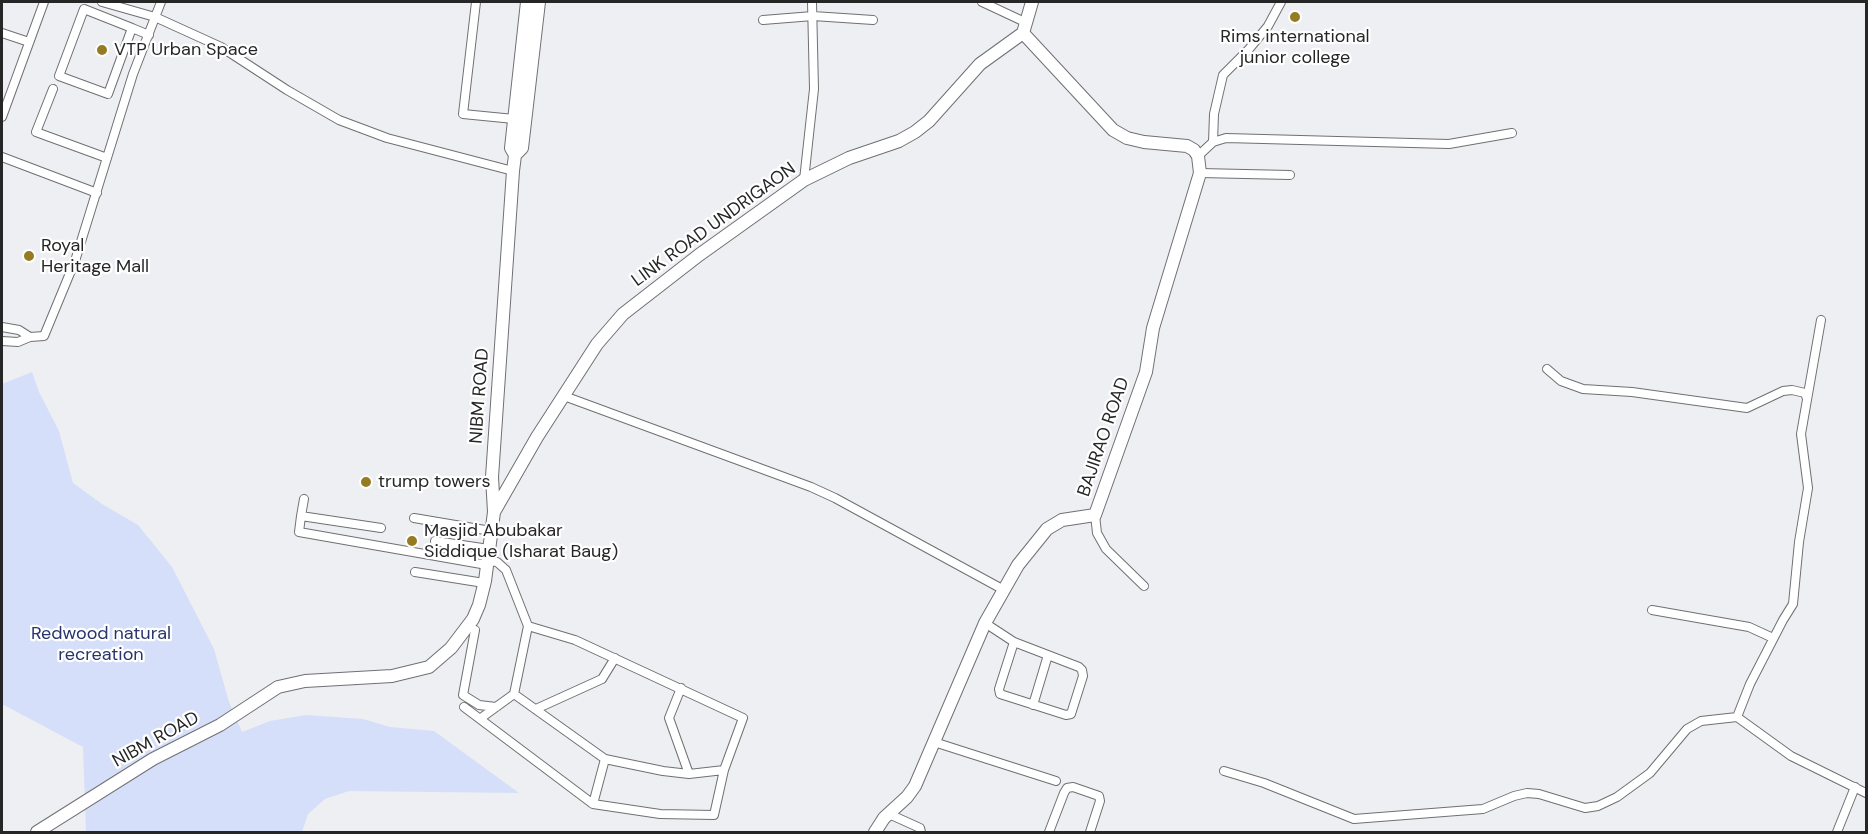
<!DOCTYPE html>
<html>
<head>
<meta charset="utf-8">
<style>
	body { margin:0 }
	#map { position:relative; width:1868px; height:834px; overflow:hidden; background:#eeeff3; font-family:"DM Sans",sans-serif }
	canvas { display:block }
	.frame { position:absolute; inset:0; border:3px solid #262627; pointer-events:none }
</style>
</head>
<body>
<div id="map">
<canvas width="1868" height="834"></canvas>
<div class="frame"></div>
</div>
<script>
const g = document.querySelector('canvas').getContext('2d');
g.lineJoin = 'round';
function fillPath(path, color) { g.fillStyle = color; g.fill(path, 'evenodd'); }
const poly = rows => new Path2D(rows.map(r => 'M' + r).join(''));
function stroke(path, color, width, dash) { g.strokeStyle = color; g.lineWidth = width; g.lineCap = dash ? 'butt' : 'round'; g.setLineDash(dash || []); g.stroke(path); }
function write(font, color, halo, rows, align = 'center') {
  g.font = font + ' "DM Sans",sans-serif'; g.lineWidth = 4.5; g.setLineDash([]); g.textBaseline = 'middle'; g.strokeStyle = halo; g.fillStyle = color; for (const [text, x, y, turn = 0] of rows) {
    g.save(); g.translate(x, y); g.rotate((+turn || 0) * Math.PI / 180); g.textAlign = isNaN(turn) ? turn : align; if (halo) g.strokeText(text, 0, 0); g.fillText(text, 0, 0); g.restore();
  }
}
fillPath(poly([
	[32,372,39,392,59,431,73,483,102,504,138,525,172,567,214,649,229,702,242,732,270,721,306,715,363,719,390,727,434,731,519,793,349,791,325,799,308,814,302,832,86,832,83,747,2,704,2,384]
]), '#d6dff9');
const street = poly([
	[102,2,155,17,221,47,287,90,339,120,387,138,513,171],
	[476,2,463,114,514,119],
	[982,2,1027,23],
	[763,20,813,16,873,20],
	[132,28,84,9,59,76,108,94,132,28,149,35],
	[2,33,29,42],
	[53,89,36,132,107,158],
	[2,117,44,2],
	[1213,142,1214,114,1223,75,1249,49,1268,26,1281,2],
	[1198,156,1213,142,1226,138,1449,144,1512,133],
	[2,157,97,193],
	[1200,173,1290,175],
	[804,180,814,89,812,2],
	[2,327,19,330,30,337,44,336,75,261,133,74,161,2],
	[2,341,18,342,30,337],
	[1547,369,1561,381,1583,389,1632,392,1747,408,1783,391,1792,390,1805,393,1807,399],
	[564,396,811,487,835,498,1004,590],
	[304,499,301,516,381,528],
	[1095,515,1097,533,1106,549,1144,586],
	[301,516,299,532,487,565],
	[414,518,491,531],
	[435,541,489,549],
	[415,572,484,583],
	[1652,610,1749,627,1773,638],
	[985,623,1014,642,999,689,1000,694,1066,715,1071,714,1083,676,1082,670,1079,667,1014,642],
	[475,630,463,695,479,705,496,707],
	[681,688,669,718,689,774],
	[514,694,605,759,663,771,689,774,724,770],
	[1033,705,1048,655],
	[464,707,593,804,660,814,714,815,724,770,743,718,575,640,528,626,506,570,497,562,488,561],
	[536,709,602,679,615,658],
	[1737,717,1791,756,1866,793],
	[481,718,514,694,528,626],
	[934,742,1056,781],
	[1224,771,1264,783,1354,819,1483,809,1514,796,1527,793,1539,794,1585,808,1598,806,1617,797,1650,773,1687,729,1701,721,1737,717,1750,684,1783,620,1793,604,1799,542,1808,488,1801,434,1821,320],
	[593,804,605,759],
	[889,814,920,828,921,832],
	[1049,832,1064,793,1067,788,1073,787,1099,796,1100,801,1090,832],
	[1837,832,1855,787]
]);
const secondary = poly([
	[515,155,511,148,527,2],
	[494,512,537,437,597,344,623,314,699,255,804,180,849,158,899,141,915,132,929,121,980,64,1023,33,1032,2],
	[37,832,153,759,220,725,278,687,305,681,392,676,429,667,451,648,473,619,479,605,485,581,494,512,492,477,513,171,515,155,522,148,539,2],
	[875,832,884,818,907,797,915,786,985,623,1018,565,1047,529,1062,520,1095,515,1146,372,1153,328,1200,173,1198,156,1194,150,1187,146,1144,142,1127,138,1113,130,1023,33]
]);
stroke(street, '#6f7073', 10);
stroke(secondary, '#6f7073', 14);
stroke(street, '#fff', 8);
stroke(secondary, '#fff', 12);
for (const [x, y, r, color] of [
	[1295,17,6,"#957b22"],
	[102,50,6,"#957b22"],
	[29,256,6,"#957b22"],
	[366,482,6,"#957b22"],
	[412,541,6,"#957b22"]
]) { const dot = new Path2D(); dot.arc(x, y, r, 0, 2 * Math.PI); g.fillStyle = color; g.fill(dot); stroke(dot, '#fff', 2); }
write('18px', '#262627', '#fff', [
	["Rims international",1295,37,"center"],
	["junior college",1295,58,"center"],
	["VTP Urban Space",114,50],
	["Royal",41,246],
	["Heritage Mall",41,267],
	["trump towers",378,482],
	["Masjid Abubakar",424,531],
	["Siddique (Isharat Baug)",424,552]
], 'left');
write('18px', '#262627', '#fff', [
	["LINK ROAD UNDRIGAON",714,225,-36],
	["NIBM ROAD",480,396,-86],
	["BAJIRAO ROAD",1104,437,-71],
	["NIBM ROAD",156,740,-29]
]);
write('18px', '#29346c', '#fff', [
	["Redwood natural",101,634],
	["recreation",101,655]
]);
</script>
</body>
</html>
